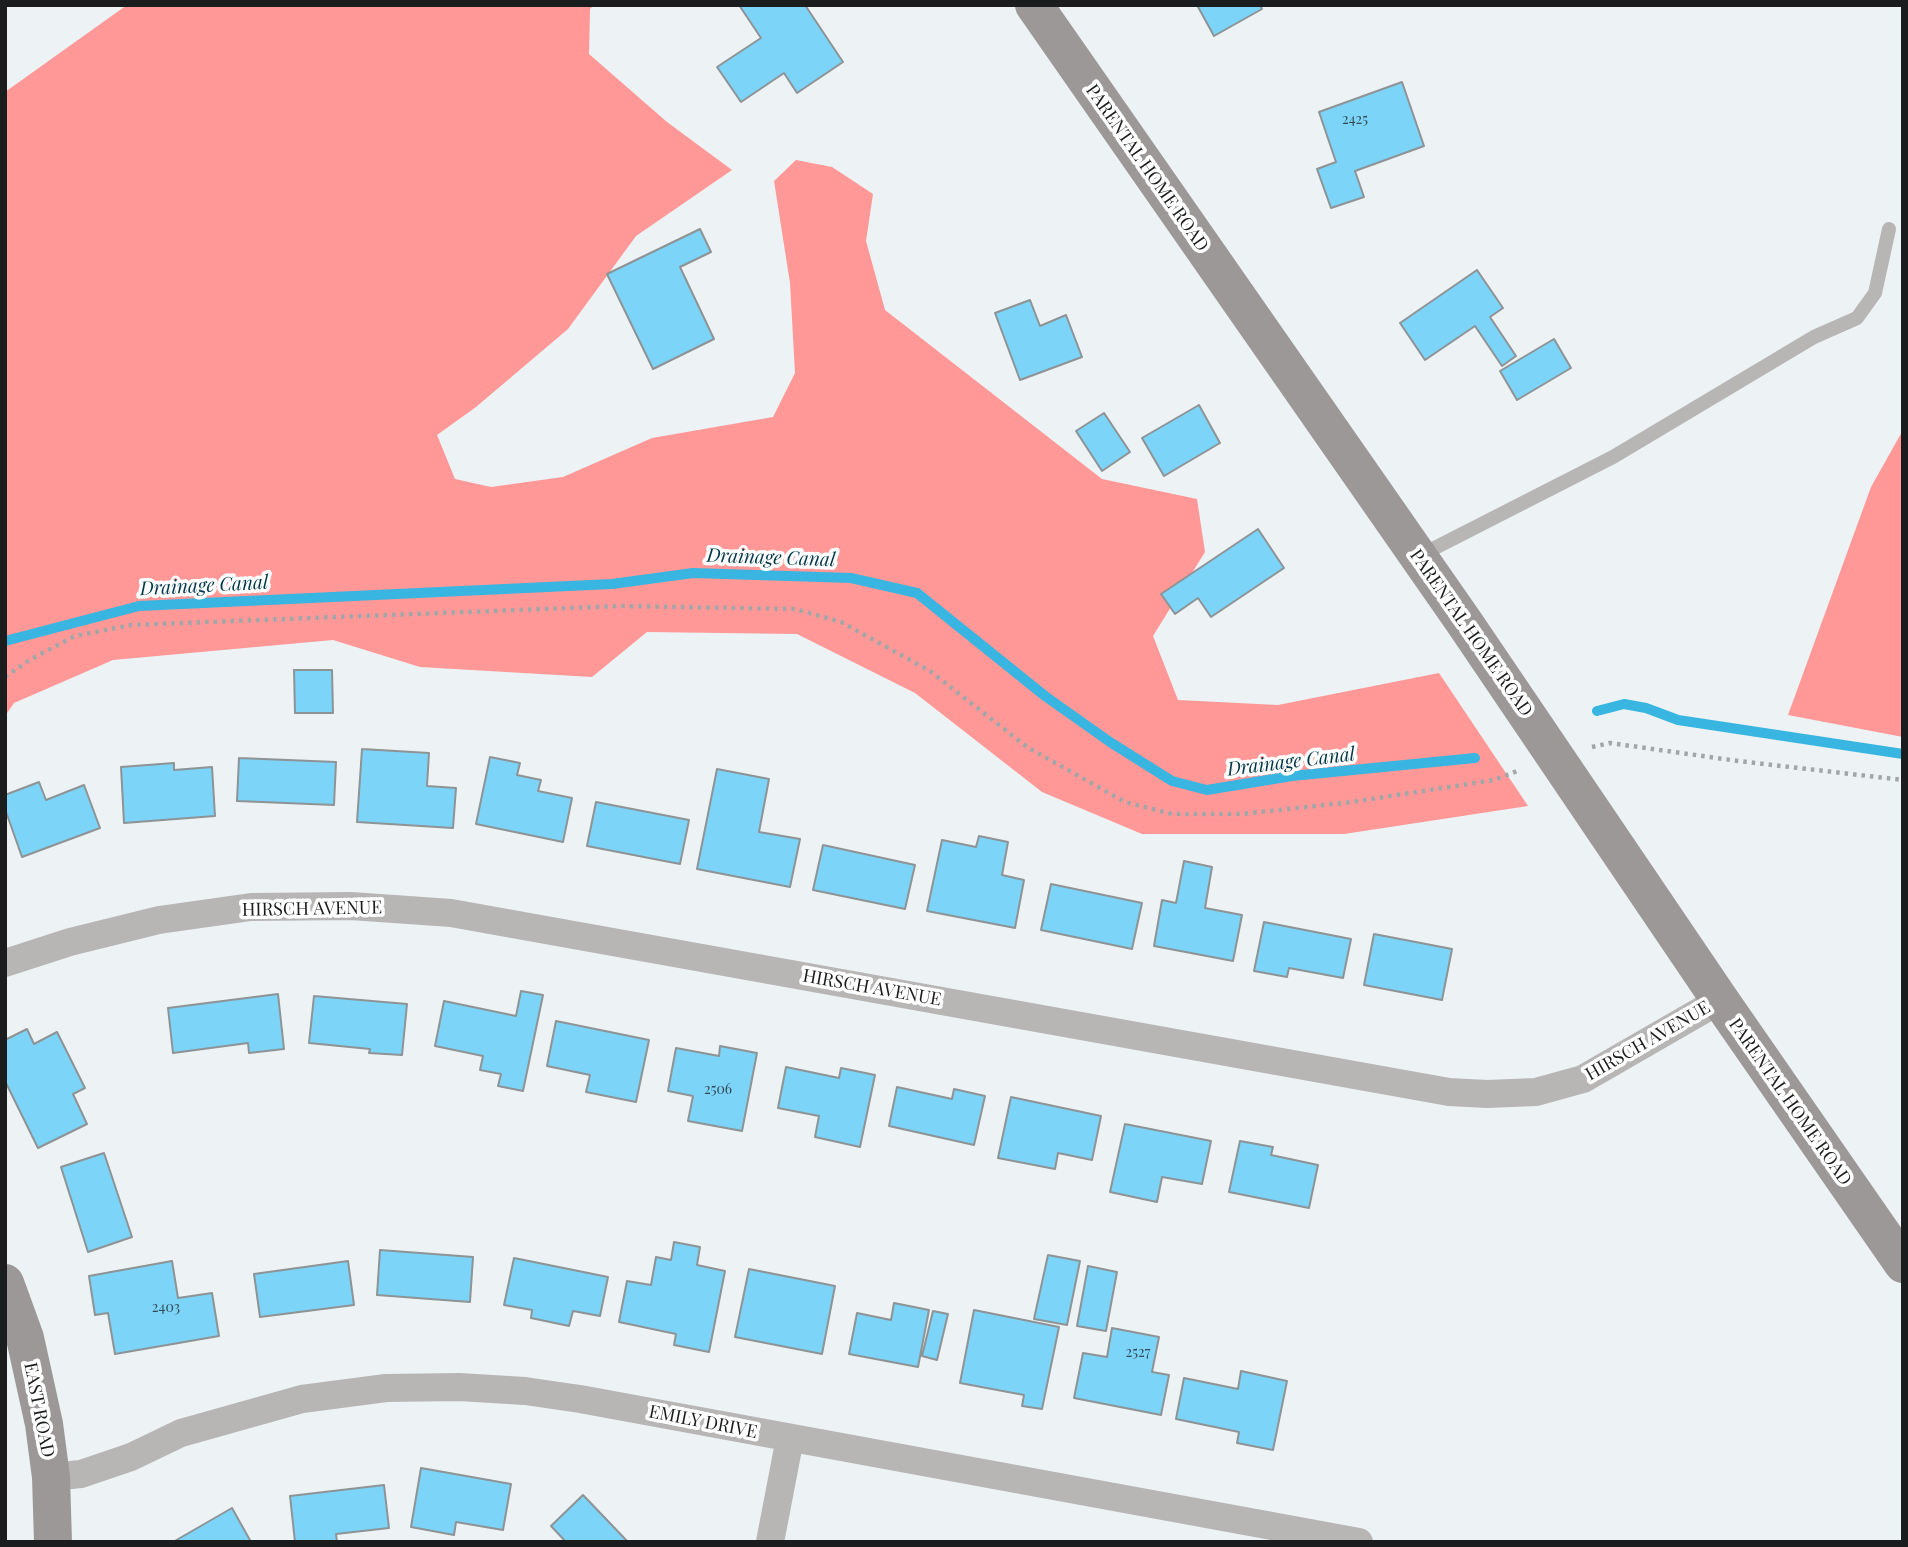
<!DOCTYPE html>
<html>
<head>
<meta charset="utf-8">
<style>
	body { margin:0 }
	#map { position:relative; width:1908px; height:1547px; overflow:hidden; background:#edf2f5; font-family:"Playfair Display",serif }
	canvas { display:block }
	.frame { position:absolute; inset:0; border:7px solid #1a1c1d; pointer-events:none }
</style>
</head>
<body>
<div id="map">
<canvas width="1908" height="1547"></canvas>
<div class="frame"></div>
</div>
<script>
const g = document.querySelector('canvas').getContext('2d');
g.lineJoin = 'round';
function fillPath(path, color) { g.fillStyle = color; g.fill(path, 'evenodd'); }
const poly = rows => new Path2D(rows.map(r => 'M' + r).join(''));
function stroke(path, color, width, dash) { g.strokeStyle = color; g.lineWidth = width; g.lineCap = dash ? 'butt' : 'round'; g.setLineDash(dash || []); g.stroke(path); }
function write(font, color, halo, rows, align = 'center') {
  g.font = font + ' "Playfair Display",serif'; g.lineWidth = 7; g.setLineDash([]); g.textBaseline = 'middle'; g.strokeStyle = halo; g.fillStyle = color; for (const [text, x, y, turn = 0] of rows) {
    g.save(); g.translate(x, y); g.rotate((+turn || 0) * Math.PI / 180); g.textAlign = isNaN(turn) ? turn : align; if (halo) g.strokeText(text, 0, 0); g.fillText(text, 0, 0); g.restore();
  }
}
fillPath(poly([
	[127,5,594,5,590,9,589,54,667,122,732,170,636,236,568,329,476,407,437,435,455,479,491,487,563,477,652,438,773,417,795,373,790,283,774,181,796,160,832,167,873,194,866,241,885,310,1102,479,1197,499,1205,552,1153,636,1178,700,1278,705,1439,673,1528,806,1344,834,1142,834,1042,792,915,693,797,634,647,632,592,677,420,667,333,640,113,660,14,703,5,716,5,92],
	[1903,430,1903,737,1788,715,1871,487]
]), '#ff9897');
stroke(poly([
	[5,641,139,606,612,584,693,573,851,578,917,593,1045,696,1110,742,1172,781,1207,790,1292,776,1475,758],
	[1597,711,1624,704,1646,708,1678,720,1903,754]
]), '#38b6e1', 10);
const building = poly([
	[739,5,805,5,843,62,797,93,784,73,741,102,717,67,761,38,739,5],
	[1197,5,1260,5,1262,9,1214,36,1197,5],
	[1402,82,1424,146,1355,171,1364,197,1331,208,1317,169,1336,162,1319,112,1402,82],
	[700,229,711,252,680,267,714,339,653,369,607,274,700,229],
	[1477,270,1503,308,1490,317,1516,356,1502,366,1475,326,1425,360,1400,323,1477,270],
	[1030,300,1040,326,1066,315,1082,357,1020,380,995,313,1030,300],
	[1554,339,1571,368,1517,400,1500,371,1554,339],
	[1199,405,1220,443,1164,476,1142,438,1199,405],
	[1104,413,1130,452,1102,471,1076,431,1104,413],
	[1258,529,1284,568,1211,617,1198,598,1175,614,1161,594,1258,529],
	[294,670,332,670,333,713,295,713,294,670],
	[362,749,429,753,427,786,456,788,453,828,357,822,362,749],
	[490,757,520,763,517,775,541,780,538,791,572,798,563,842,476,824,490,757],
	[239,758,336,762,334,805,237,801,239,758],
	[174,763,174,770,212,767,215,816,124,823,121,767,174,763],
	[717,769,769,779,759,832,800,839,790,887,697,869,717,769],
	[39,782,46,800,84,785,100,828,22,857,5,809,5,795,39,782],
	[596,802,689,820,680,864,587,846,596,802],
	[979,836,1008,842,1002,875,1024,880,1015,928,927,911,942,840,976,847,979,836],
	[823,845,915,865,905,909,813,890,823,845],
	[1184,861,1212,867,1205,908,1242,915,1233,961,1154,946,1162,900,1176,903,1184,861],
	[1051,884,1142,903,1132,949,1041,930,1051,884],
	[1264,922,1351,939,1343,978,1289,968,1287,977,1254,971,1264,922],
	[1374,934,1452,949,1442,1000,1364,985,1374,934],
	[521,991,543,995,523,1091,498,1086,501,1074,480,1070,483,1056,435,1046,444,1001,516,1016,521,991],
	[278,994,284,1049,249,1053,248,1043,173,1053,168,1008,278,994],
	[314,996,407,1004,402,1055,369,1053,370,1049,309,1043,314,996],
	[556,1021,649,1040,636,1102,586,1092,590,1075,547,1066,556,1021],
	[27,1029,34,1044,57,1032,85,1088,73,1094,87,1124,38,1148,5,1081,5,1040,27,1029],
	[720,1046,757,1053,742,1131,688,1121,693,1096,668,1091,676,1048,719,1056,720,1046],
	[786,1067,839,1078,841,1068,875,1075,860,1147,815,1137,819,1116,778,1108,786,1067],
	[897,1087,952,1099,954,1089,985,1096,974,1145,889,1126,897,1087],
	[1011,1097,1101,1116,1092,1160,1058,1153,1055,1169,998,1158,1011,1097],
	[1125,1124,1211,1141,1202,1184,1162,1177,1157,1202,1110,1192,1125,1124],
	[1240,1141,1273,1147,1271,1155,1318,1165,1309,1208,1229,1192,1240,1141],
	[104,1153,132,1237,88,1252,61,1167,104,1153],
	[674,1242,700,1247,697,1265,725,1271,709,1352,674,1345,676,1334,619,1322,627,1281,651,1285,656,1257,671,1260,674,1242],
	[380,1250,473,1257,470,1302,377,1295,380,1250],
	[1048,1255,1080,1261,1067,1325,1034,1319,1048,1255],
	[514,1258,608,1277,600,1316,573,1311,569,1326,531,1318,532,1310,504,1305,514,1258],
	[172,1261,178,1298,212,1293,219,1336,115,1354,108,1313,95,1315,89,1276,172,1261],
	[348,1261,354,1305,260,1317,254,1274,348,1261],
	[1088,1266,1117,1272,1106,1331,1077,1326,1088,1266],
	[749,1269,835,1286,822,1354,735,1337,749,1269],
	[894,1303,929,1310,918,1367,849,1354,857,1313,891,1320,894,1303],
	[974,1310,1059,1327,1042,1409,1022,1406,1024,1395,960,1383,974,1310],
	[933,1311,948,1314,937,1360,922,1356,933,1311],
	[1112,1328,1159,1337,1152,1372,1169,1375,1161,1415,1074,1398,1083,1353,1107,1357,1112,1328],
	[1241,1371,1287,1381,1273,1450,1237,1443,1239,1432,1176,1419,1184,1378,1238,1389,1241,1371],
	[421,1468,511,1484,503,1530,456,1522,454,1535,411,1527,421,1468],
	[384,1485,389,1528,336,1534,337,1542,295,1542,290,1496,384,1485],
	[583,1495,628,1542,566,1542,551,1526,583,1495],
	[232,1508,251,1542,173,1542,232,1508]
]);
fillPath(building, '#7cd4f8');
stroke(building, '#8e9395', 2);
stroke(poly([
	[5,677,31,659,75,636,131,625,620,606,795,609,841,622,930,671,1027,747,1125,802,1172,814,1242,814,1352,802,1494,780,1520,770],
	[1592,747,1610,743,1738,761,1903,780]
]), '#a2a6a8', 4.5, [3.5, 5]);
stroke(poly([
	[1419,556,1613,457,1814,337,1857,318,1875,293,1889,229]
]), '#b8b5b5', 14);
stroke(poly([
	[5,963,70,942,159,920,251,907,351,906,451,913,1449,1092,1487,1094,1536,1092,1583,1079,1720,1000],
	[51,1477,81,1474,131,1457,181,1433,302,1399,386,1388,459,1387,525,1391,580,1399,1359,1542],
	[770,1542,790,1438]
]), '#b8b5b5', 28);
stroke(poly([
	[1034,5,1464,622,1720,1000,1903,1264],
	[5,1283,25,1338,44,1424,51,1477,53,1542]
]), '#9c9898', 38);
write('14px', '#324a54', null, [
	["2425",1355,120],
	["2506",718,1090],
	["2403",166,1308],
	["2527",1138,1353]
]);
write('18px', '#1a1c1d', '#fff', [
	["PARENTAL HOME ROAD",1147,168,55],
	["PARENTAL HOME ROAD",1471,633,55],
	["HIRSCH AVENUE",312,909,-1],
	["HIRSCH AVENUE",872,988,10],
	["HIRSCH AVENUE",1648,1041,-30],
	["PARENTAL HOME ROAD",1790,1102,55],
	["EAST ROAD",39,1410,79],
	["EMILY DRIVE",703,1422,11]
]);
write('italic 19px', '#00384a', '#fff', [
	["Drainage Canal",771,558,2],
	["Drainage Canal",204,586,-3],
	["Drainage Canal",1291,762,-7]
]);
</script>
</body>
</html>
